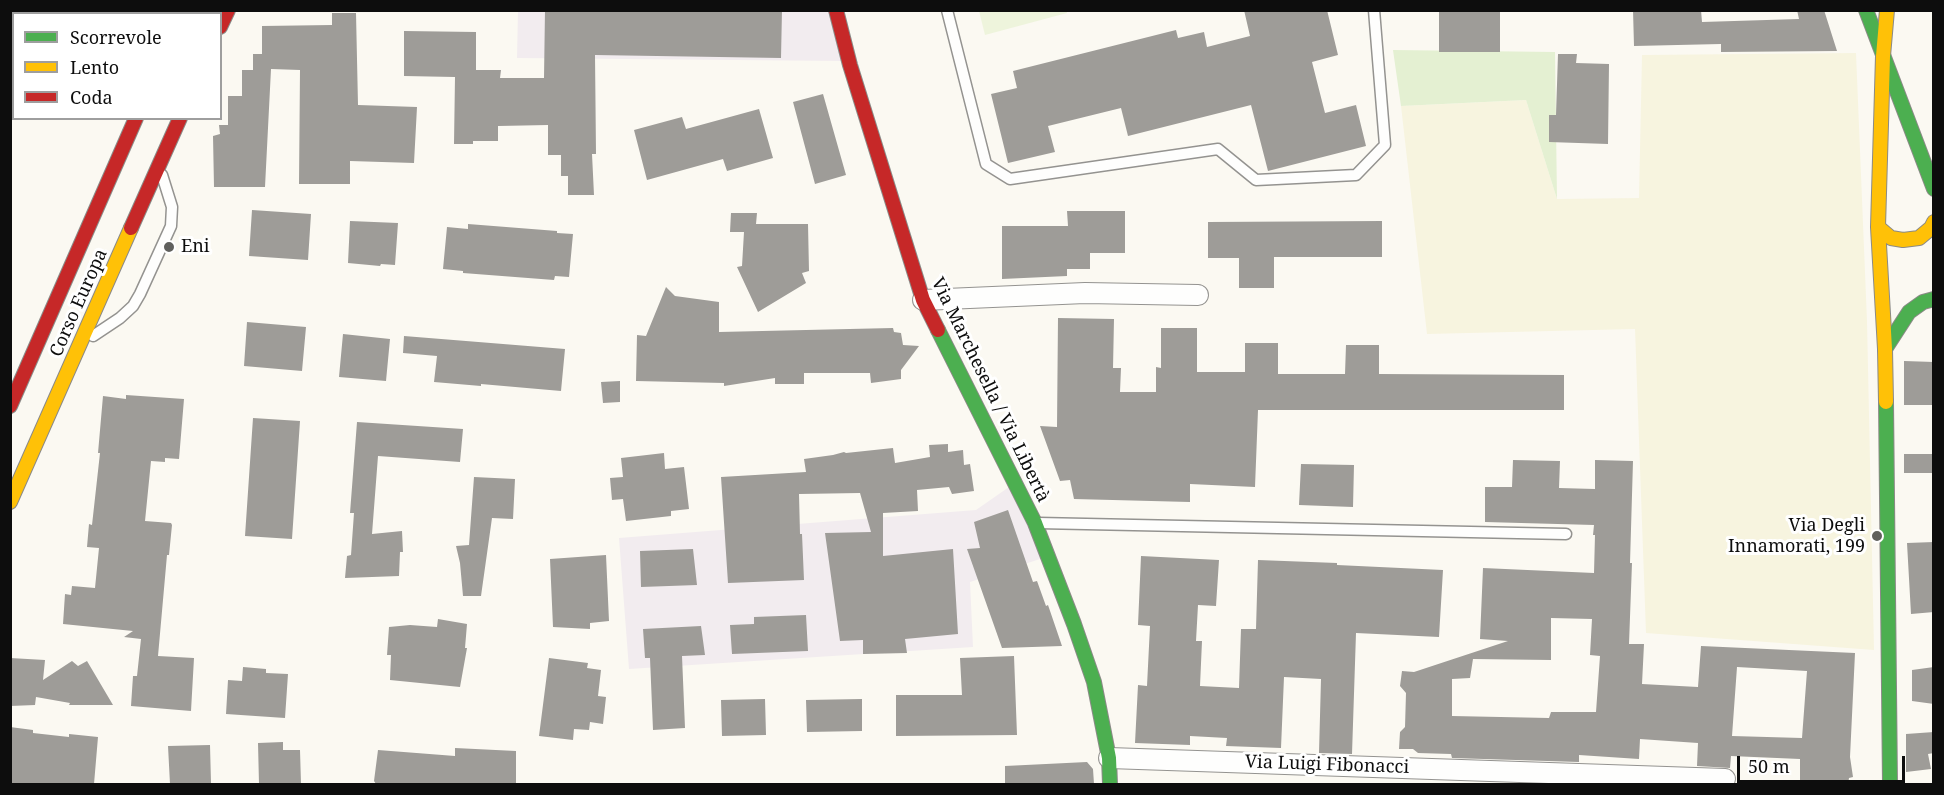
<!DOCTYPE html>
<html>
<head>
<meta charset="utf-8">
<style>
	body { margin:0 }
	#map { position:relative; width:1944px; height:795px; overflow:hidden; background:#fbf9f2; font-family:"Noto Serif",serif }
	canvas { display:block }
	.frame { position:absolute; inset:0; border:12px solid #0d0d0d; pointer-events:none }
	.legend { position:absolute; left:12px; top:12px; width:210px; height:108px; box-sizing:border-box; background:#fff; border:2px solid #9e9e9e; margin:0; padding:8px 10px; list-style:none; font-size:18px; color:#0d0d0d }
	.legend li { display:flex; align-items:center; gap:12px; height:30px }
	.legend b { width:30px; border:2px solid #9e9e9e }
	.scale { position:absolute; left:1737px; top:756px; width:168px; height:27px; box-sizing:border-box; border:3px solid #0d0d0d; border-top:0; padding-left:8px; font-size:18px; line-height:21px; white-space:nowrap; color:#0d0d0d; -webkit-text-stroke:4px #fff; paint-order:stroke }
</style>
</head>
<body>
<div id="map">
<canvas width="1944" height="795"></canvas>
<div class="frame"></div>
<ul class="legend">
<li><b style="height:8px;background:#4caf50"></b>Scorrevole</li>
<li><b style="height:8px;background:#ffc107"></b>Lento</li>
<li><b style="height:8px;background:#c62828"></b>Coda</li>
</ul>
<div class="scale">50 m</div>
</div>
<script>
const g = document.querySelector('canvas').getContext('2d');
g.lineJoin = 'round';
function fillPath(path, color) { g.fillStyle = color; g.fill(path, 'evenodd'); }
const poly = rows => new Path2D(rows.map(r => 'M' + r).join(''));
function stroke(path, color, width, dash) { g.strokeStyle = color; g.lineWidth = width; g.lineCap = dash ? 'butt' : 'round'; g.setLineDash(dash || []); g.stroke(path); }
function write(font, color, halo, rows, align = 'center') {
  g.font = font + ' "Noto Serif",serif'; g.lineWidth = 6; g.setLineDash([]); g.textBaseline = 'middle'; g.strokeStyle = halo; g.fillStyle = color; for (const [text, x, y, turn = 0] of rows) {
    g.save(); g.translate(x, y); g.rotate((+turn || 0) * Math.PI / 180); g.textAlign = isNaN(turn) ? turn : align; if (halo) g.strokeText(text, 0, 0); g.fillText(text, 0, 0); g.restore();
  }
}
fillPath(poly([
	[542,10,830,10,844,61,517,58,518,11],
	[1009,487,1043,558,970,582,973,647,629,669,619,538,976,510]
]), '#f2ecef');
fillPath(poly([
	[1856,53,1867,321,1874,650,1646,633,1635,329,1427,334,1401,106,1526,100,1557,199,1639,198,1642,55]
]), '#f7f4df');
fillPath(poly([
	[1393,50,1555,52,1557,199,1526,100,1401,106]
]), '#e4f0d2');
fillPath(poly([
	[1066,10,1067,13,985,35,979,11]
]), '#eef4dc');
fillPath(poly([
	[545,10,782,10,781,58,595,55,596,154,592,154,594,195,568,195,568,176,561,176,561,155,548,155,548,125,498,126,498,141,473,141,473,144,454,144,455,77,404,76,404,31,476,32,476,70,501,70,500,78,544,78],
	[1244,10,1327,10,1338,55,1312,62,1325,113,1356,105,1366,146,1268,171,1251,105,1128,136,1121,108,1048,126,1055,152,1008,163,991,94,1017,88,1013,71,1176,30,1178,38,1204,32,1207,47,1250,36],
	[1439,10,1500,10,1500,52,1439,52],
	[1633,10,1701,10,1702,22,1799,19,1797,10,1824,10,1837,51,1721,52,1721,44,1634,46],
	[332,13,356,13,358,105,417,107,414,163,350,161,350,184,299,184,300,70,271,69,265,187,214,187,213,136,220,134,219,125,228,125,228,96,242,96,242,70,253,70,253,54,262,54,262,26,332,25],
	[1558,54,1577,54,1576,63,1609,64,1608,144,1549,142,1549,115,1556,115],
	[823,94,846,175,815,184,793,102],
	[759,109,773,158,727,171,723,159,647,180,634,130,682,117,686,129],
	[252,210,311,214,308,260,249,256],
	[1067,211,1125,211,1125,253,1090,253,1090,269,1067,269,1067,276,1002,279,1002,226,1068,226],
	[731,213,757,213,756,224,808,224,809,271,802,273,806,283,758,312,737,267,742,266,744,232,730,232],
	[350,221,398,223,395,265,381,264,380,266,348,263],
	[1382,221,1382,257,1274,257,1274,288,1239,288,1239,258,1208,258,1208,222],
	[468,224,557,231,557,233,573,234,569,277,555,276,554,280,463,273,463,271,443,269,447,227,468,229],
	[666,287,675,296,719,302,719,332,893,328,894,332,901,333,903,345,919,346,901,370,901,379,871,383,870,373,804,373,804,384,775,384,775,378,724,386,724,383,636,381,637,335,646,336],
	[1058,318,1114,319,1113,368,1121,368,1120,392,1156,392,1156,367,1161,368,1161,328,1197,328,1197,372,1245,372,1245,343,1278,343,1278,374,1345,374,1346,345,1379,345,1379,374,1564,375,1564,410,1258,410,1255,487,1190,484,1190,502,1074,499,1070,480,1060,481,1040,426,1057,427],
	[247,322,306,327,302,371,244,366],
	[343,334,390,339,386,381,339,377],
	[404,336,565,349,561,391,481,384,481,386,434,382,437,356,403,353],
	[1904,361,1934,362,1934,405,1904,405],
	[620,381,620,402,603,403,601,382],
	[126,395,184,399,179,459,165,458,165,462,151,461,145,521,171,523,172,525,169,555,167,555,158,656,194,658,191,711,131,706,133,676,137,676,141,639,124,637,133,631,63,624,65,594,71,595,72,586,95,588,99,548,87,547,89,524,92,525,100,453,98,453,103,396,126,399],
	[253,418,300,421,292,539,245,536],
	[357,422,463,429,460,462,378,456,372,534,402,531,403,552,400,552,399,576,345,578,347,556,351,555,354,513,350,513],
	[948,444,948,452,963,450,964,465,970,464,974,491,952,494,949,487,917,490,918,511,883,513,883,556,953,549,958,634,905,639,907,653,863,654,863,640,840,641,825,533,871,532,860,493,799,494,800,534,802,534,804,580,728,583,721,477,806,472,804,459,833,455,844,452,846,453,893,448,895,463,930,457,929,445],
	[664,453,665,469,684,467,689,509,671,511,671,516,626,521,623,499,612,500,610,478,623,477,621,458],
	[1904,454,1934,454,1934,473,1904,473],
	[1513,460,1560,461,1559,488,1595,489,1595,460,1633,461,1630,563,1632,563,1629,644,1644,644,1642,684,1698,687,1701,646,1855,653,1850,757,1853,777,1849,778,1848,784,1800,784,1800,759,1731,756,1730,768,1697,766,1698,743,1640,739,1639,759,1579,755,1579,762,1452,758,1451,754,1418,753,1413,749,1399,749,1400,732,1405,727,1406,693,1400,686,1402,671,1414,672,1508,641,1480,639,1483,568,1594,573,1595,535,1593,535,1594,525,1485,522,1485,487,1512,487],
	[1551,618,1592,619,1590,655,1600,656,1596,712,1551,712,1549,718,1452,716,1452,679,1470,678,1473,659,1551,660],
	[1737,667,1807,671,1802,738,1732,736],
	[1301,464,1354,465,1353,507,1299,505],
	[474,477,515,479,513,519,492,518,481,596,463,596,460,563,456,546,469,545],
	[1008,510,1033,582,1037,581,1046,606,1048,605,1062,646,1002,648,967,549,980,548,974,522],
	[1934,542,1934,612,1911,614,1907,543],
	[693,549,697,585,641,587,640,551],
	[606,555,609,621,590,623,590,629,553,627,550,559],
	[1141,556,1219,560,1216,606,1198,605,1196,641,1202,641,1200,686,1239,688,1241,629,1256,629,1258,560,1337,563,1337,565,1443,570,1439,637,1356,633,1352,754,1319,753,1321,679,1284,677,1281,748,1226,746,1227,738,1190,736,1190,745,1135,743,1138,685,1147,686,1150,626,1138,625],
	[806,615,808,651,732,654,730,625,754,624,754,617],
	[438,619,467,624,465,648,467,648,460,687,390,680,391,655,387,655,389,627,410,625,437,627],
	[701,626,705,655,682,656,685,728,653,730,650,658,645,658,643,629],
	[1014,656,1017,735,896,736,896,695,962,695,960,658],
	[10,658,45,660,43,680,72,661,78,666,87,661,113,705,69,705,70,703,36,697,35,705,10,706],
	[549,658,588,663,587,668,601,670,598,696,606,697,603,724,590,722,589,730,574,729,573,740,539,736],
	[243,667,266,669,266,673,288,674,285,718,226,714,228,680,242,681],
	[1934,667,1934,704,1912,701,1912,670],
	[765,699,766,735,722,736,721,700],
	[862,699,862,731,807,732,806,700],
	[10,727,33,730,33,733,69,737,69,734,98,737,94,784,10,784],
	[1934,732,1934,753,1928,754,1931,769,1906,772,1906,734],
	[283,742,283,750,300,750,301,784,259,784,258,743],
	[210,745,211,783,170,784,168,746],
	[455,748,516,751,516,784,376,784,374,781,378,750,455,756],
	[1087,762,1093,769,1094,784,1005,784,1005,766]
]), '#9e9c98');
const lane = poly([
	[947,10,986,164,1010,179,1218,149,1256,180,1356,175,1385,145,1374,10],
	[93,336,120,318,133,306,140,294,171,226,172,207,162,175],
	[1038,523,1566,534]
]);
const street = poly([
	[923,300,1085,293,1198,295],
	[1109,758,1725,779]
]);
const fast = poly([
	[1866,10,1934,189],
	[938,330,1035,523,1074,624,1094,682,1109,758,1110,784],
	[1885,349,1909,312,1923,302,1934,299],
	[1886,402,1890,784]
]);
const slow = poly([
	[1878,227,1891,238,1903,240,1919,238,1931,228,1934,222],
	[1886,402,1885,349,1878,227,1883,56,1887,10],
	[10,502,131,228]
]);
const jam = poly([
	[836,10,850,65,923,300,938,330],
	[181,14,183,10],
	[220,27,228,10],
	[131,228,180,118],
	[10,406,136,118]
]);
stroke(lane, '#949390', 13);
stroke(street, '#949390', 22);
stroke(fast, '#8b8a87', 16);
stroke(slow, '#8b8a87', 16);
stroke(jam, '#8b8a87', 16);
stroke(lane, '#fefefd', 10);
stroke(street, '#fefefd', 20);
stroke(fast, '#4caf50', 14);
stroke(slow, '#ffc107', 14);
stroke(jam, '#c62828', 14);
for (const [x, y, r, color] of [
	[169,247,6,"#60605d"],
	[1877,536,6,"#60605d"]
]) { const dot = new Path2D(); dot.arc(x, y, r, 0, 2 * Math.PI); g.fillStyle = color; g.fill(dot); stroke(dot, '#fff', 2); }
write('18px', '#0d0d0d', '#fff', [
	["Eni",181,247],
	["Via Degli",1865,526,"right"],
	["Innamorati, 199",1865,547,"right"]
], 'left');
write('18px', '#0d0d0d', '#fff', [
	["Corso Europa",79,303,-66],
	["Via Marchesella / Via Libertà",990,390,64],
	["Via Luigi Fibonacci",1327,765,2]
]);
</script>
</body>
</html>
